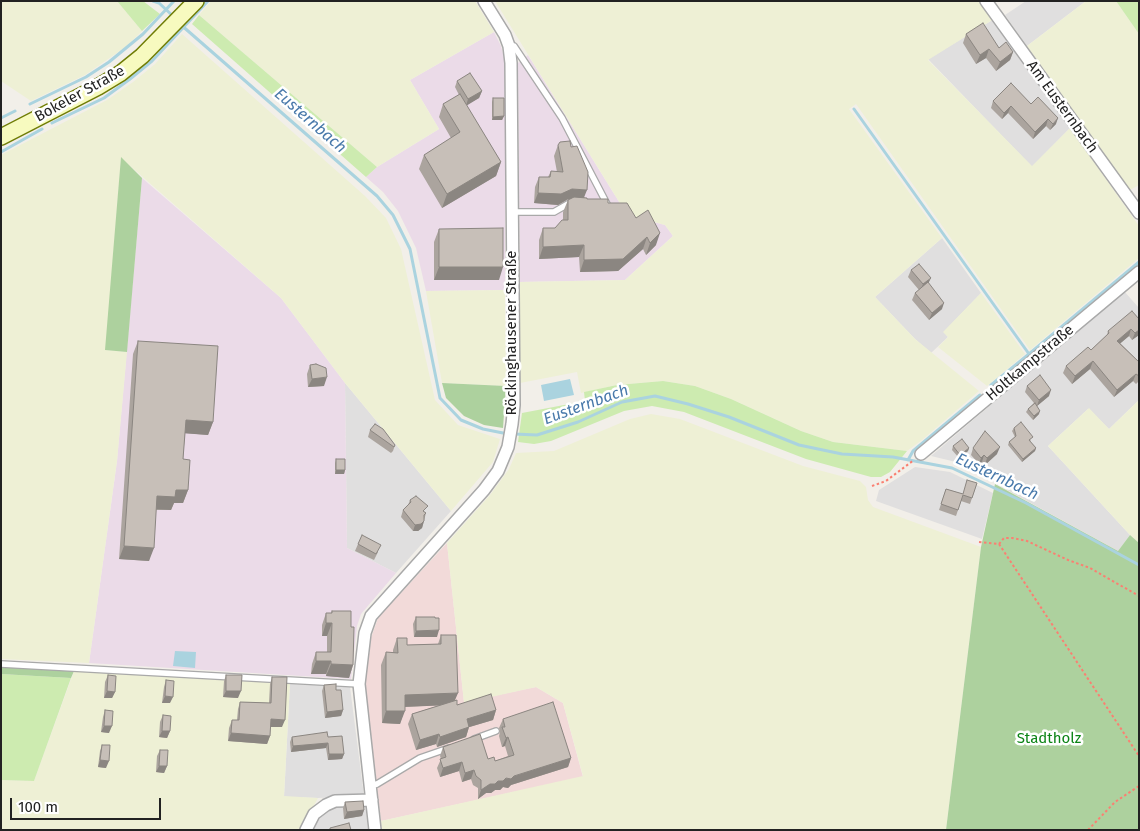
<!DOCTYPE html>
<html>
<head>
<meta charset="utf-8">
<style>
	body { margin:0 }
	#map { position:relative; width:1140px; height:831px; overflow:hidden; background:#f2efe9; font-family:"Fira Sans",sans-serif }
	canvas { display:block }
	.frame { position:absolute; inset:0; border:2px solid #222; pointer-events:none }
	.scale { position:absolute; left:10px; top:798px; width:151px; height:22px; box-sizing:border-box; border:2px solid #222; border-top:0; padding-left:6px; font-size:15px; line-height:18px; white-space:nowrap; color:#222; -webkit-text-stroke:4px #fff; paint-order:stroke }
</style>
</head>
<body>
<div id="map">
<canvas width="1140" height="831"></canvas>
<div class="frame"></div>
<div class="scale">100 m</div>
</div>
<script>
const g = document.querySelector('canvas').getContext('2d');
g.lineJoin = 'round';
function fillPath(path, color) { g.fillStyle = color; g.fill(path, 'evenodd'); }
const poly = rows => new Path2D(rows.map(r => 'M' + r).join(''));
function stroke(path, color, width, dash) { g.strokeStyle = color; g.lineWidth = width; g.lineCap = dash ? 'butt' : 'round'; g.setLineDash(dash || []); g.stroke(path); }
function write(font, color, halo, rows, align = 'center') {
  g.font = font + ' "Fira Sans",sans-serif'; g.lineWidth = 5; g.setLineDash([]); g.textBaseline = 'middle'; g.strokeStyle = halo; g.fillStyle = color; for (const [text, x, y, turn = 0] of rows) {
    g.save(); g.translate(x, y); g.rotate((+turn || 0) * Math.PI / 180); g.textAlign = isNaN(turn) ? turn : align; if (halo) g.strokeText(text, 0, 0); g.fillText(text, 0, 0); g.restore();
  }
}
fillPath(poly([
	[1026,1,1086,1,1027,46,1005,15],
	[994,19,1070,128,1032,167,928,59],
	[942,238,981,293,944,332,948,337,931,353,915,339,875,297],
	[1124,291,1139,308,1139,400,1109,429,1088,409,1048,446,1130,535,1118,551,956,462,931,456],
	[345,383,451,511,396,573,347,548],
	[915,467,950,472,993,493,982,539,876,501,879,490],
	[290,683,350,687,364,796,318,798,284,797],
	[365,804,368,830,310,830,317,817,336,806]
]), '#e0dfdf');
fillPath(poly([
	[447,543,464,702,536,687,563,703,583,777,381,821,365,685,371,638,378,618]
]), '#f2dad9');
fillPath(poly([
	[494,32,501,46,505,61,505,290,426,291,416,248,398,211,383,192,366,177,377,167,439,129,410,80],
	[528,55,621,205,636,217,665,225,673,236,625,280,520,282,518,63],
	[142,178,281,298,345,383,347,548,396,573,361,614,357,626,351,679,89,663,117,461]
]), '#ebdbe8');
fillPath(poly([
	[1,1,117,1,142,31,127,46,85,75,31,101,1,81],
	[211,1,475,1,494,32,410,80,439,129,377,167,199,15],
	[495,1,981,1,994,19,928,60,1032,166,1070,128,1139,226,1139,258,1030,350,856,104,849,109,942,238,875,297,915,339,979,391,922,440,907,451,833,442,801,431,731,399,695,386,663,381,617,385,581,393,577,372,520,383,520,282,625,280,673,236,665,225,636,217,621,205],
	[1086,1,1116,1,1139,34,1139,185,1130,190,1027,46],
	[182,34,365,196,386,218,401,249,435,400,458,425,500,439,493,462,451,511,345,383,281,298,121,158,106,350,127,352,117,461,89,663,1,659,1,155,107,100,133,82,155,64],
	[505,290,506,386,442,383,426,291],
	[981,293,1025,354,987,386,938,347,948,337,943,332],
	[1139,400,1139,543,1130,535,1048,446,1089,408,1109,429],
	[651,414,680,419,803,466,860,481,866,487,868,500,873,507,981,547,946,830,382,830,381,821,583,776,563,703,536,687,464,703,447,543,490,495,509,469,516,453,554,451,630,419],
	[74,671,290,683,284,796,318,798,301,830,1,830,1,780,34,781]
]), '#eef0d5');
fillPath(poly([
	[117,1,143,1,160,14,142,31],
	[1116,1,1139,1,1139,34],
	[199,15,377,167,366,177,192,24],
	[663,381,695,386,731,399,801,431,833,442,907,451,890,472,881,477,871,477,806,459,684,412,652,406,624,411,551,441,534,444,518,442,522,413,585,401,584,392,617,385],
	[1,674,71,678,34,781,1,780]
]), '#cdebb0');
fillPath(poly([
	[121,157,142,178,127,352,105,350],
	[442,383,506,386,503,428,484,425,464,416,446,398],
	[995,484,1118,551,1130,535,1139,543,1139,830,946,830,981,547],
	[1,666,74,671,71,678,1,674]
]), '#add19e');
fillPath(poly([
	[570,379,574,395,544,401,541,385],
	[175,651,196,652,195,668,173,666]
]), '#aad3df');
stroke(poly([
	[153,1,159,3,174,17],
	[180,24,377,196,393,215,410,249,440,398,461,420,483,429,508,434],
	[30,104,86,77,109,62,143,34,174,1],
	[854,109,1029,354,991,385],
	[1,118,15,111],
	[52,123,104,98,130,79,152,61,208,1],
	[1,152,42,129],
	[1029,354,1139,262],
	[514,434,537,435,578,422,622,402,655,396,688,404,729,417,799,445,842,454,893,457,952,468,1026,503,1139,565],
	[908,460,913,451,980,395]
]), '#aad3df', 3);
const lane = poly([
	[509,46,514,46,562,118,607,204],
	[512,212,554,212,568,204,572,204],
	[1,664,359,684],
	[474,739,496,731],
	[370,786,377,784,420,758,449,748]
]);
const street = poly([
	[986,1,1139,213],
	[921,454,1139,272],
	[306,830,314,814,326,805,335,801,372,800],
	[375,830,359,684,365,633,371,616,484,490,498,471,508,447,512,424,514,405,511,63,509,46,505,35,484,1]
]);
const secondary = poly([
	[1,137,98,87,121,73,142,56,196,1]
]);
stroke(lane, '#a9a9a9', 8);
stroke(street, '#a9a9a9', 14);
stroke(secondary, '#707d05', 18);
stroke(poly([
	[872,486,886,481,914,460],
	[979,542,999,544],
	[999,544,1139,756],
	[999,544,1004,538,1012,538,1027,541,1068,560,1090,568,1139,596],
	[1088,830,1115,802,1139,786]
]), '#fa8072', 2, [2.5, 2.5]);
stroke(lane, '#fff', 5.5);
stroke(street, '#fff', 11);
stroke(secondary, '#f7fabf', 15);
fillPath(poly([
	[966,34,999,48,1013,52,1010,60,996,71,986,58,976,64,963,43],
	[457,81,482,91,479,98,466,105,501,162,496,176,442,208,419,169,424,155,451,138,439,117,443,104,459,95,455,87],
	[493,98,504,116,502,120,492,120,492,102],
	[993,101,1031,104,1056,124,1050,130,1046,126,1033,139,1008,113,1002,119,991,108],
	[558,145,584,197,587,199,608,203,636,218,656,245,646,255,643,249,618,271,580,272,579,257,539,259,539,240,543,228,555,228,563,220,563,212,568,200,569,199,558,205,534,203,535,187,539,177,548,177,551,171,557,172,554,156],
	[439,229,499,280,434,280,434,242],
	[911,270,928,283,942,309,929,320,912,300,915,293,919,290,908,277],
	[1139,319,1139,335,1132,340,1129,336,1120,343,1139,362,1139,381,1136,384,1133,381,1114,397,1090,369,1072,384,1063,373,1066,366,1091,350,1107,335,1108,331],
	[138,341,213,422,208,435,185,433,183,459,188,490,183,503,174,503,171,510,156,510,149,561,119,559,133,354],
	[310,365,324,386,308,387,307,374],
	[1027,386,1049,396,1037,406,1039,414,1033,420,1026,412,1028,409,1034,403,1025,392],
	[1014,428,1031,440,1030,441,1036,448,1035,451,1022,462,1008,445,1009,442,1015,437,1012,431],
	[370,430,395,445,393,451,391,453,368,437],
	[953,446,969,448,968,451,959,458,952,450],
	[973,448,997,454,985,465,982,462,979,464,971,455],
	[336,459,345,470,344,474,335,474,335,463],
	[977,483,970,504,961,501,956,516,939,510,946,489,963,494],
	[410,500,426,513,422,528,418,531,413,531,401,517,403,510,408,505],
	[358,544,378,552,374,560,355,551],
	[332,611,351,627,353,665,349,678,326,676,326,674,311,674,312,664,316,652,327,652,327,636,322,636,322,625,326,613,331,613],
	[416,617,437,637,414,637,413,624],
	[441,635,455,701,457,705,496,710,493,720,469,727,466,737,437,747,436,744,416,750,408,724,412,714,440,705,405,707,400,724,382,723,381,665,386,652,393,653,393,650,397,638,407,645,438,644],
	[108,675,115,692,112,698,104,698,105,682],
	[226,675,238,698,223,697,224,681],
	[272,677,282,727,270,727,270,736,267,744,228,741,229,728,232,720,237,720,238,709,240,702,269,703,270,684],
	[166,680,170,703,162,703,164,687],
	[324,685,336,690,343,710,341,716,325,718,322,691],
	[105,710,109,733,101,732,103,717],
	[163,715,170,731,167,738,159,737,160,722],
	[503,719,571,758,568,767,511,785,508,788,503,787,500,790,495,790,491,793,486,793,478,799,478,788,473,785,471,779,462,782,459,771,440,777,437,768,441,759,440,756,443,747,495,761,508,756,505,746,502,747,499,736,500,732,499,728],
	[292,737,328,737,344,754,342,759,328,760,326,748,291,752,290,742],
	[102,745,106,768,98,767,100,751],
	[160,750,167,766,164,773,156,772,157,756],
	[345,802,364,810,362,816,344,819,343,808]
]), '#aba49e');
fillPath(poly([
	[989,49,986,58,976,64,980,55],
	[1013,52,1010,60,996,71,1000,62],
	[482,91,479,98,466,106,468,99],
	[1011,106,1008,113,1002,119,1004,113],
	[504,116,502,120,492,120,493,117],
	[1058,118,1056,124,1050,130,1053,124],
	[1048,119,1046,126,1033,139,1035,132],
	[501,162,496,176,442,208,447,194],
	[572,189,587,190,583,200,568,199,558,205,534,203,538,193],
	[660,233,656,245,646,255,650,243],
	[647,237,643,249,618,271,580,272,584,260],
	[584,245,579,257,539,259,543,247],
	[439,267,503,267,499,280,434,280],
	[931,278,928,284,920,291,923,284],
	[944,303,942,309,929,320,932,313],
	[1131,329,1129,336,1115,348,1117,341],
	[1139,330,1139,335,1132,340,1135,333],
	[1093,361,1090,369,1072,384,1075,376],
	[1136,374,1133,381,1114,397,1117,390],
	[327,377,324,386,308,387,312,379],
	[1051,390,1049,396,1037,406,1039,400],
	[1040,411,1039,414,1033,420,1034,416],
	[186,420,213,422,208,435,181,433],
	[1000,447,997,454,985,465,987,458],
	[969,448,968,451,959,458,960,455],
	[1036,448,1035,451,1022,462,1023,459],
	[984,455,982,462,979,464,981,458],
	[336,470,345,470,344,474,335,474],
	[176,490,188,490,183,503,174,503,171,510,152,509,157,496],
	[424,521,422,528,418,531,413,531,415,525],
	[124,546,154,548,149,561,119,559],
	[326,623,332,623,327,636,322,636],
	[439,630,437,637,414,637,416,631],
	[316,661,331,661,326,674,311,674],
	[331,664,353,665,349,678,326,676],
	[107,691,115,692,112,698,104,698],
	[226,691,241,691,238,698,223,697],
	[458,693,453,705,401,707,405,695],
	[165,696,173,697,170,703,162,703],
	[343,710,341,716,325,718,327,712],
	[496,710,493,720,463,729,467,719],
	[386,711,405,711,400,724,382,723],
	[271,719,285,720,282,727,268,727],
	[104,726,112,726,109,733,101,732],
	[469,727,466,737,437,747,440,737],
	[162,731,170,731,167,738,159,737],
	[231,733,270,736,267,744,228,741],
	[439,734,436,744,416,750,420,740],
	[508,737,505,746,502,747,506,738],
	[328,743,326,748,291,752,293,746],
	[329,754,344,754,342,759,328,760],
	[571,758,568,767,511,785,508,788,503,787,500,790,495,790,491,793,486,793,478,799,481,790,490,784],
	[100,760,109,761,106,768,98,767],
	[462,762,459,771,440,777,443,768],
	[159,766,167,766,164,773,156,772],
	[474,770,471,779,462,782,465,773],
	[364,810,362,816,344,819,347,812]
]), '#8b8681');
const building = poly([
	[983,23,999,48,1006,42,1013,52,1000,62,989,49,980,55,966,34,983,23],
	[470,73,482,91,468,99,457,81,470,73],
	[1011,83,1031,104,1038,97,1058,118,1053,124,1048,119,1035,132,1011,106,1004,113,993,101,1011,83],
	[460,94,501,162,447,194,424,155,460,132,443,104,460,94],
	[493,98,504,98,504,116,493,117,493,98],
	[570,141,571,147,577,146,588,172,587,190,572,189,561,194,538,193,539,177,550,177,551,171,563,172,558,145,560,142,570,141],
	[574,197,587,198,587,199,608,199,608,203,627,203,636,218,648,210,660,233,650,243,647,237,623,259,584,260,584,245,543,247,543,228,555,228,562,220,568,220,568,200,574,197],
	[503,228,503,267,439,267,439,229,503,228],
	[919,264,931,278,923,284,911,270,919,264],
	[928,282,944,303,932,313,915,293,928,282],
	[1132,311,1139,319,1139,330,1135,333,1131,329,1117,341,1139,362,1139,376,1136,374,1117,390,1093,361,1075,376,1066,366,1088,347,1091,350,1109,333,1108,331,1132,311],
	[138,341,218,346,213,422,186,420,183,459,190,460,188,490,176,490,175,497,157,496,154,548,124,546,138,341],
	[316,364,326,368,327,377,312,379,310,365,316,364],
	[1040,375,1051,390,1039,400,1027,386,1040,375],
	[1035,403,1040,411,1034,416,1028,409,1035,403],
	[1021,422,1033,437,1029,440,1036,448,1023,459,1009,442,1016,436,1014,428,1021,422],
	[375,424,383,429,395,445,394,447,370,430,375,424],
	[985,431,1000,447,987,458,984,455,981,458,973,448,985,431],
	[962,439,969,448,960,455,953,446,962,439],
	[336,459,345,459,345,470,336,470,336,459],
	[967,480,977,483,972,498,963,495,958,510,941,504,946,489,963,494,967,480],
	[416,496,428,506,423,511,426,513,424,515,424,521,421,524,415,525,403,510,411,502,410,500,416,496],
	[362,535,381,545,376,554,358,544,362,535],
	[332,611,351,611,351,627,354,627,353,665,331,664,331,661,316,661,316,652,331,652,332,623,326,623,326,613,332,613,332,611],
	[416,617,435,617,435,618,439,618,439,630,416,631,416,617],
	[441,635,456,635,458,693,405,695,405,711,386,711,386,652,398,653,397,638,407,638,407,645,441,644,441,635],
	[108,675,116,676,115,692,107,691,108,675],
	[226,675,242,675,241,691,226,691,226,675],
	[272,677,287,677,285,720,271,719,270,736,231,733,232,720,239,720,240,702,271,703,272,677],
	[166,680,174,681,173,697,165,696,166,680],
	[336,684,336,690,341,690,343,710,327,712,324,685,336,684],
	[491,694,496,710,467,719,469,727,440,737,439,734,420,740,412,714,457,700,457,705,491,694],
	[553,702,571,758,514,776,511,779,506,778,503,781,498,781,495,784,490,784,481,790,481,780,476,776,474,770,465,773,462,762,443,768,440,759,446,757,443,747,480,734,488,759,494,757,495,761,514,755,508,737,506,738,502,727,505,727,503,719,553,702],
	[105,710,113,711,112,726,104,726,105,710],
	[163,715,171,716,170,731,162,731,163,715],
	[327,732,328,737,342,736,344,754,329,754,328,743,293,746,292,737,327,732],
	[102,745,110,745,109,761,100,760,102,745],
	[160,750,168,750,167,766,159,766,160,750],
	[363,801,364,810,347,812,345,802,363,801],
	[349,823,351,830,330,830,330,828,349,823]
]);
fillPath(building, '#c7bfb8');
stroke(building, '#8b8681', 1);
write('15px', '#222', '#fff', [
	["Bokeler Straße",80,94,-29],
	["Am Eusternbach",1062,107,54],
	["Röckinghausener Straße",512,333,-90],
	["Holtkampstraße",1030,363,-40]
]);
write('15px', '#0c8416', '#fff', [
	["Stadtholz",1049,739]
]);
write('italic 16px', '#4a7aab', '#fff', [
	["Eusternbach",310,121,41],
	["Eusternbach",586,405,-20],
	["Eusternbach",997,477,25]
]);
</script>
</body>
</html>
